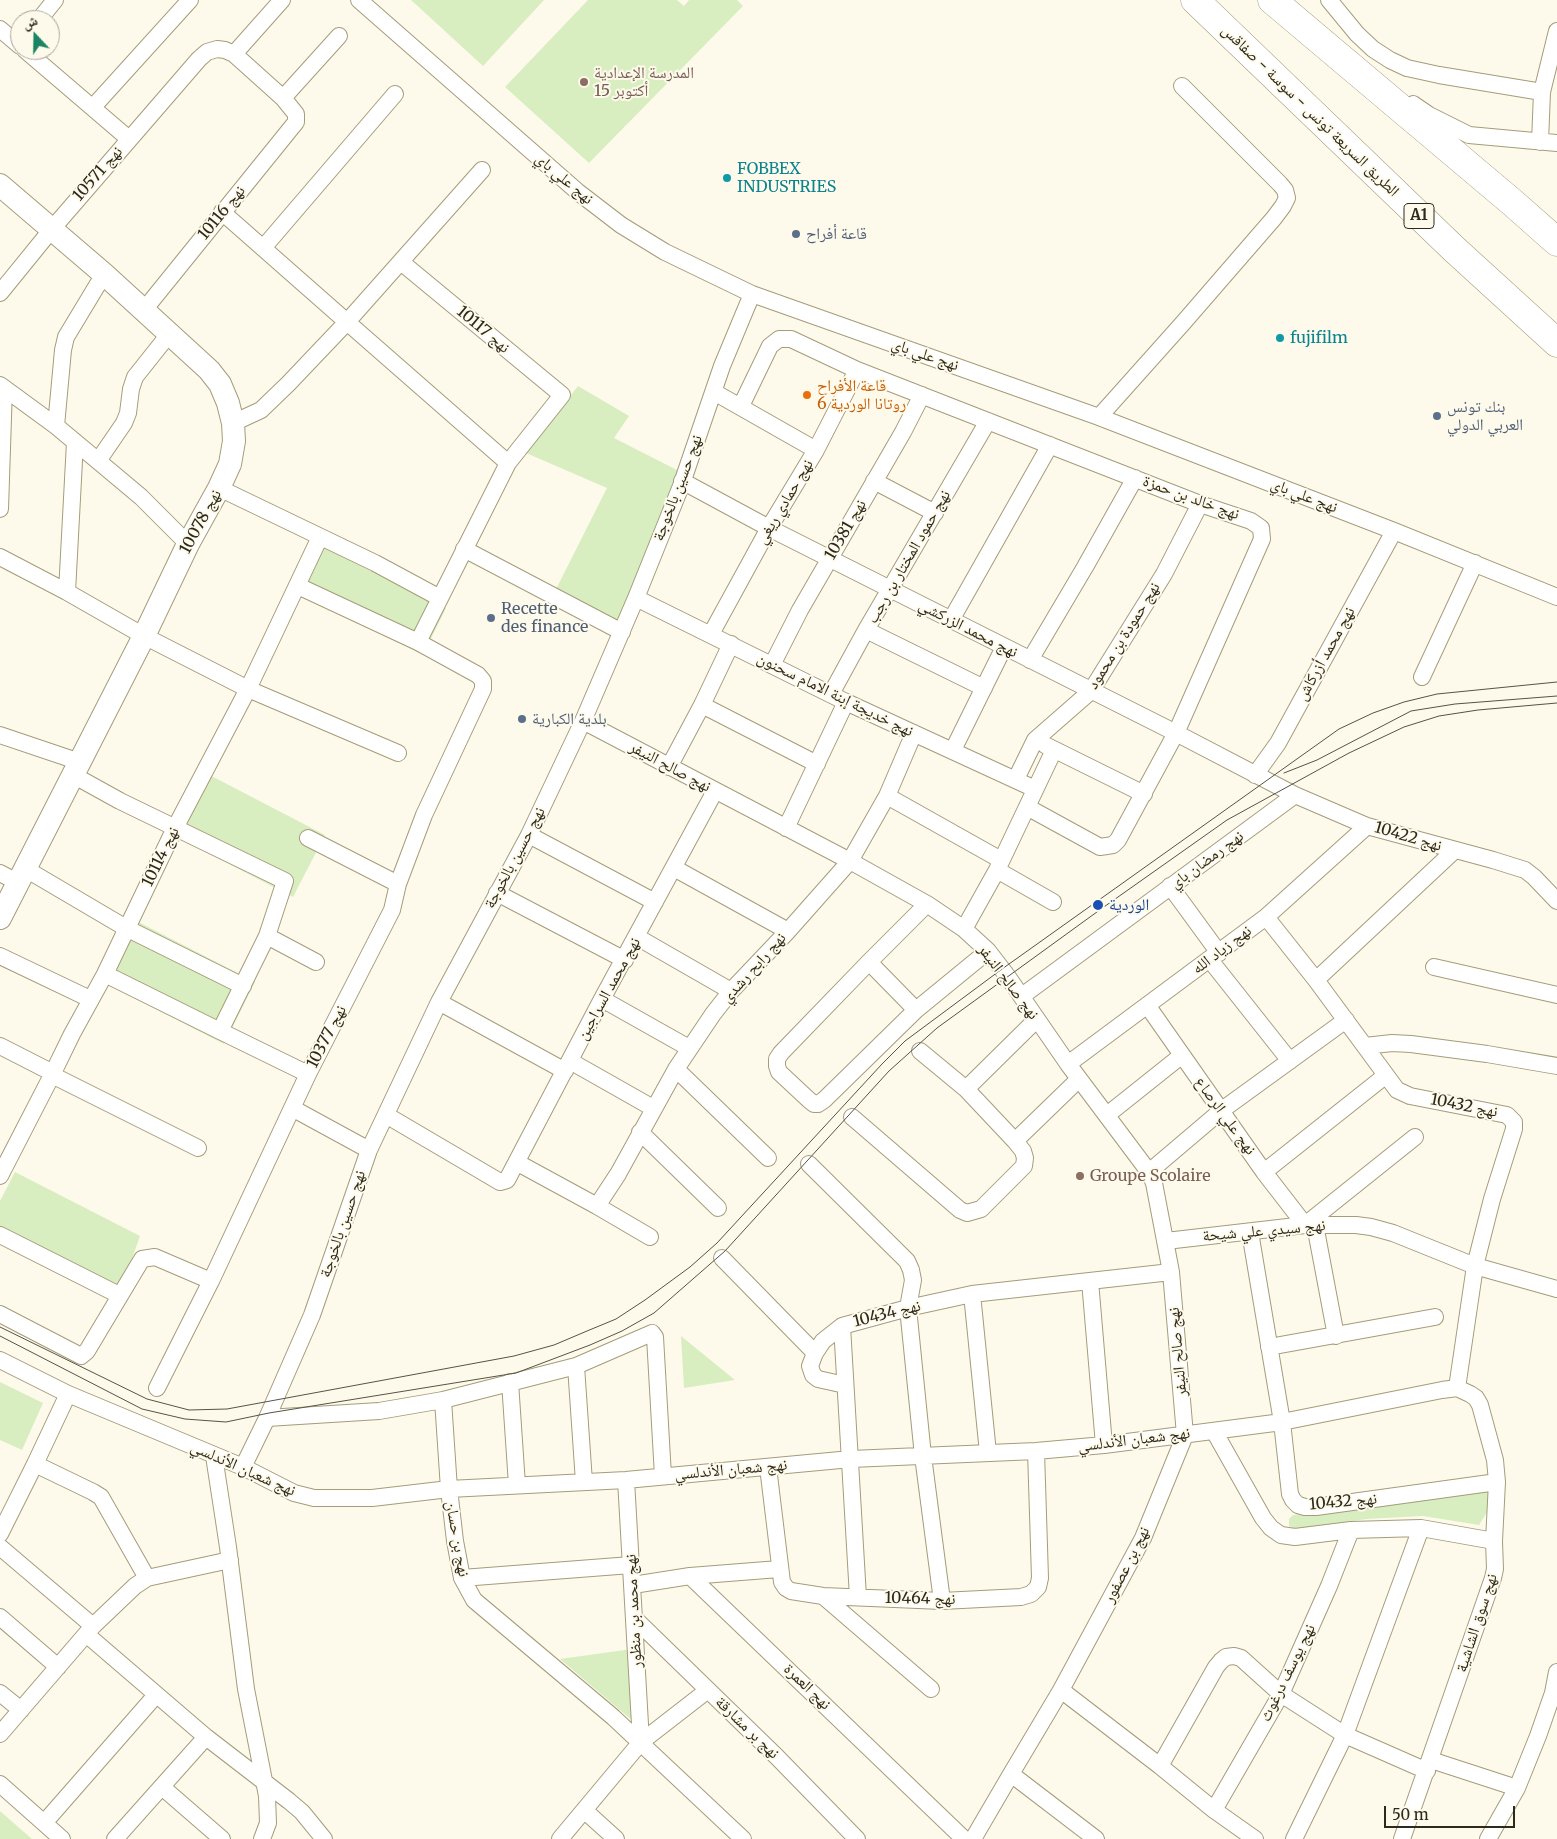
<!DOCTYPE html>
<html>
<head>
<meta charset="utf-8">
<style>
	body { margin:0 }
	#map { position:relative; width:1557px; height:1839px; overflow:hidden; background:#fefaeb; font-family:Merriweather,"Noto Naskh Arabic",serif }
	canvas { display:block }
	.north { position:absolute; left:10px; top:10px; width:50px; height:50px; box-sizing:border-box; background:#fefaeb; border:1px solid #aaa698; border-radius:50%; rotate:339deg; font-size:14px; font-weight:700; line-height:20px; text-align:center; color:#2d291b }
	.north::after { content:''; display:block; margin:auto; width:18px; height:22px; background:#198562; clip-path:polygon(50% 0,100% 100%,50% 72%,0 100%) }
	.scale { position:absolute; left:1384px; top:1806px; width:131px; height:22px; box-sizing:border-box; border:2px solid #2d291b; border-top:0; padding-left:6px; font-size:15px; line-height:18px; white-space:nowrap; color:#2d291b; -webkit-text-stroke:4px #fefaeb; paint-order:stroke }
</style>
</head>
<body>
<div id="map">
<canvas width="1557" height="1839"></canvas>
<div class="north">ش</div>
<div class="scale">50 m</div>
</div>
<script>
const g = document.querySelector('canvas').getContext('2d');
g.lineJoin = 'round';
function fillPath(path, color) { g.fillStyle = color; g.fill(path, 'evenodd'); }
const poly = rows => new Path2D(rows.map(r => 'M' + r).join(''));
function stroke(path, color, width, dash) { g.strokeStyle = color; g.lineWidth = width; g.lineCap = dash ? 'butt' : 'round'; g.setLineDash(dash || []); g.stroke(path); }
function write(font, color, halo, rows, align = 'center') {
  g.font = font + ' Merriweather,"Noto Naskh Arabic",serif'; g.lineWidth = 4; g.setLineDash([]); g.textBaseline = 'middle'; g.strokeStyle = halo; g.fillStyle = color; for (const [text, x, y, turn = 0] of rows) {
    g.save(); g.translate(x, y); g.rotate((+turn || 0) * Math.PI / 180); g.textAlign = isNaN(turn) ? turn : align; if (halo) g.strokeText(text, 0, 0); g.fillText(text, 0, 0); g.restore();
  }
}
fillPath(poly([
	[411,0,544,0,483,66],
	[588,0,677,0,684,6,689,0,737,0,743,6,589,163,505,87],
	[578,386,629,416,614,438,681,472,614,635,550,601,607,488,526,453],
	[314,543,446,608,423,655,291,590],
	[200,770,325,835,293,897,167,832],
	[127,916,255,982,224,1044,95,978],
	[15,1172,140,1236,122,1287,0,1226,0,1201],
	[681,1336,735,1380,684,1388],
	[0,1382,43,1403,22,1450,0,1440],
	[1492,1487,1491,1506,1479,1525,1423,1516,1367,1519,1295,1529,1289,1526,1289,1519,1293,1515],
	[632,1649,634,1722,560,1659],
	[0,1811,32,1839,0,1839]
]), '#d8eec0');
const street = poly([
	[359,0,578,192,621,225,665,252,752,294,1099,417,1394,531,1557,597],
	[1329,0,1357,34,1373,49,1390,60,1407,68,1439,75,1542,92],
	[39,20,55,0],
	[0,29,20,46],
	[25,50,129,139],
	[234,54,282,0],
	[283,98,339,36],
	[1413,104,1429,115,1469,135,1557,143],
	[93,107,190,0],
	[1540,142,1542,92,1557,31],
	[222,212,347,322,482,170],
	[263,248,395,94],
	[0,293,52,229,199,59,207,52,217,49,225,50,234,54,283,98,296,114,296,122,144,310],
	[0,385,56,426,98,461,141,497,188,544],
	[714,392,816,450],
	[741,406,770,346,779,339,791,339,857,370,1200,504,1251,521,1261,528,1262,539,1176,733,1118,840,1113,845,1100,847,1027,807],
	[1099,417,1183,323,1274,218,1283,206,1287,198,1285,190,1280,184,1182,86],
	[233,423,261,410,288,384,347,322,508,463,562,395,401,262],
	[56,426,63,350,66,337,104,274],
	[98,461,124,423,128,413,131,389,135,377,170,333],
	[682,481,769,528,1176,733,1295,795,1367,826,1493,860,1525,870,1534,877,1557,901],
	[874,481,935,513],
	[219,488,375,563,440,598],
	[0,509,4,388],
	[464,549,622,632],
	[0,557,67,592,144,636,248,689,398,753],
	[67,592,75,442],
	[636,598,846,702,1035,789],
	[951,620,1050,445],
	[866,630,984,688],
	[711,634,769,528,816,450,857,370],
	[418,642,508,463],
	[1030,660,1085,567,1135,478],
	[772,665,800,610,903,432,922,395],
	[1422,677,1475,563],
	[831,694,866,630,988,421],
	[702,705,817,764],
	[583,721,850,861,927,904,964,929,988,951,1008,977,1068,1064,1149,1172,1154,1183,1171,1272,1185,1435,1143,1538,1061,1690,1011,1774],
	[0,735,80,762],
	[1045,745,1144,794],
	[953,750,1004,647],
	[669,767,702,705,731,644],
	[73,775,120,801,285,881,267,936,220,1031,308,1074],
	[1255,775,1278,743,1394,531],
	[1016,779,1035,740,1091,691,1164,574,1200,504],
	[887,796,1001,860],
	[786,828,846,702],
	[529,835,655,902],
	[308,838,398,884],
	[24,868,126,928,243,986],
	[674,868,788,931],
	[997,870,1053,902],
	[0,873,17,882],
	[1170,886,1219,953],
	[497,893,625,960],
	[927,904,869,962,781,1053,777,1059,777,1066,779,1072,809,1100,814,1104,818,1104,824,1100,916,1010,988,951],
	[1266,917,1316,980,1397,1090,1410,1096,1507,1115,1514,1122,1514,1129,1492,1199,1475,1266,1457,1388],
	[964,929,997,870,1054,750],
	[267,936,316,962],
	[637,937,731,991],
	[0,956,90,999],
	[1210,960,1290,1061],
	[869,962,916,1010],
	[1434,967,1557,995],
	[105,974,220,1031],
	[1316,980,1455,850],
	[1022,996,1295,795],
	[602,999,689,1048],
	[439,1002,565,1071],
	[1147,1005,1264,1172,1305,1225,1415,1137],
	[0,1046,53,1073],
	[1365,1046,1392,1043,1411,1044,1487,1054,1557,1066],
	[920,1051,966,1089,1015,1141,1079,1079],
	[570,1061,653,1108],
	[1068,1064,1266,917,1367,826],
	[676,1069,768,1158],
	[52,1075,198,1148],
	[966,1089,1037,1019],
	[292,1108,369,1150],
	[386,1115,500,1182,507,1180,602,999,715,791],
	[1107,1115,1181,1056],
	[852,1117,960,1210,967,1213,981,1209,1024,1166,1025,1158,1023,1151,1015,1141],
	[640,1132,718,1208],
	[518,1163,597,1206,650,1237],
	[809,1164,907,1261,911,1270,913,1280,908,1308,923,1456,942,1601],
	[1149,1172,1222,1110,1346,1020],
	[1264,1172,1385,1076],
	[0,1176,52,1075,72,1034,105,974,175,828,248,689,320,537],
	[597,1206,618,1174,676,1069,713,1014,731,991,788,931,850,861,887,796,914,733],
	[1315,1225,1336,1336],
	[0,1235,119,1295],
	[1166,1241,1305,1225,1356,1225,1371,1227,1393,1233,1475,1266,1557,1289],
	[722,1258,815,1353],
	[1090,1281,1104,1445],
	[972,1294,988,1453],
	[0,1314,81,1356,87,1351,142,1259,155,1257,211,1281],
	[842,1326,823,1341,815,1353,810,1366,813,1375,818,1379,845,1385],
	[1269,1347,1435,1317],
	[0,1360,68,1394,243,1467,294,1493,314,1498,372,1498,449,1489,626,1480,851,1459,1036,1451,1104,1445,1282,1422,1442,1390,1457,1388,1470,1394,1476,1398,1480,1405,1495,1460,1497,1482,1316,1507,1305,1507,1298,1505,1293,1500,1290,1494,1282,1422,1250,1232],
	[576,1366,584,1482],
	[510,1382,517,1485],
	[157,1388,211,1281,308,1074,392,910,398,884,424,815,483,689,483,681,478,675,418,642,298,586],
	[267,1418,379,1411,443,1400],
	[1214,1431,1263,1518,1271,1528,1281,1535,1295,1537,1351,1530,1421,1528,1494,1541,1495,1569,1493,1578,1402,1839],
	[214,1456,228,1547,246,1689,267,1796,268,1823,262,1839],
	[35,1464,93,1492,101,1497,147,1578,230,1560],
	[243,1467,267,1418,312,1315,369,1150,439,1002,529,835,583,721,636,598,681,486,722,366,752,294],
	[768,1467,782,1582,786,1588,791,1591,823,1596,942,1601,1021,1597,1031,1594,1038,1587,1040,1578,1036,1451],
	[663,1476,655,1337,652,1333,576,1366,443,1400,449,1489,455,1541,462,1578,474,1600,613,1717,743,1839],
	[626,1480,641,1742],
	[0,1534,35,1464,68,1394],
	[1494,1541,1497,1482],
	[0,1547,93,1626],
	[690,1576,779,1569],
	[462,1578,631,1565],
	[633,1585,690,1576,964,1839],
	[823,1596,931,1689],
	[858,1597,842,1326,908,1308,972,1294,1171,1272],
	[0,1617,58,1667],
	[635,1619,777,1757,857,1839],
	[86,1634,206,1737,289,1801,302,1812,324,1839],
	[1061,1690,1160,1766,1214,1810,1255,1839],
	[0,1693,21,1710],
	[0,1734,93,1626,135,1586,147,1578],
	[1431,1760,1517,1788],
	[1160,1766,1216,1667,1221,1661,1226,1657,1234,1656,1241,1658,1281,1694,1345,1735,1427,1771],
	[0,1784,62,1839],
	[162,1787,222,1839],
	[584,1810,616,1839],
	[1214,1810,1281,1694,1329,1586,1351,1530],
	[44,1823,156,1695],
	[115,1839,206,1737],
	[560,1839,641,1742,708,1690],
	[973,1839,1011,1774,1096,1839],
	[1294,1839,1345,1735,1421,1528],
	[1488,1839,1517,1788,1538,1736,1553,1693,1557,1672]
]);
const secondary = poly([
	[0,185,104,274,209,370,220,384,228,403,233,423,234,441,230,464,219,488,188,544,144,636,0,918]
]);
const highway = poly([
	[1195,0,1454,249,1557,343],
	[1272,0,1513,203,1557,242]
]);
stroke(street, '#a59c79', 18);
stroke(secondary, '#a59c79', 24);
stroke(highway, '#a59c79', 29);
stroke(street, '#fff', 16);
stroke(secondary, '#fff', 22);
stroke(highway, '#fff', 28);
stroke(poly([
	[1284,773,1317,760,1411,711,1455,704,1557,696],
	[0,1327,147,1399,189,1410,227,1409,514,1356,554,1345,587,1331,616,1319,645,1300,690,1267,717,1243,882,1064,905,1041,1002,969,1339,729,1373,713,1404,702,1437,694,1557,682],
	[0,1336,142,1409,185,1419,226,1422,269,1413,516,1373,590,1345,622,1331,654,1313,725,1251,889,1071,937,1028,1101,909,1227,820,1349,753,1404,727,1439,716,1478,710,1557,703]
]), '#575344', 1);
for (const [x, y, r, color] of [
	[584,82,5,"#8d6e63"],
	[727,178,5,"#0f9aa8"],
	[796,234,5,"#5c6f8a"],
	[1280,338,5,"#0f9aa8"],
	[807,395,5,"#e8710a"],
	[1437,416,5,"#5c6f8a"],
	[491,618,5,"#5c6f8a"],
	[522,719,5,"#5c6f8a"],
	[1098,905,6,"#1a4fb4"],
	[1080,1176,5,"#8d6e63"]
]) { const dot = new Path2D(); dot.arc(x, y, r, 0, 2 * Math.PI); g.fillStyle = color; g.fill(dot); stroke(dot, '#fefaeb', 2); }
for (const [x, y, w] of [
	[1419,216,30]
]) { const box = new Path2D(); box.roundRect(x - w / 2, y - 12.5, w, 25, 4); g.fillStyle = '#fefaeb'; g.fill(box); stroke(box, '#2d291b', 1); }
write('bold 15px', '#2d291b', null, [
	["A1",1419,216]
]);
write('16px', '#785e54', '#fefaeb', [
	["المدرسة الإعدادية",594,73],
	["15 أكتوبر",594,91],
	["Groupe Scolaire",1090,1176]
], 'left');
write('16px', '#2d291b', '#fefaeb', [
	["الطريق السريعة تونس - سوسة - صفاقس",1310,111,44],
	["نهج 10571",98,174,-49],
	["نهج علي باي",564,179,40],
	["نهج 10116",222,213,-51],
	["نهج 10117",483,330,40],
	["نهج علي باي",925,355,19],
	["نهج حسين بالخوجة",678,488,-69],
	["نهج علي باي",1304,496,21],
	["نهج خالد بن حمزة",1191,498,20],
	["نهج حمادي ريغي",785,502,-59],
	["نهج 10078",201,522,-62],
	["نهج 10381",846,530,-60],
	["نهج حمود المختار بن رجب",909,557,-60],
	["نهج محمد الزركشي",968,629,27],
	["نهج حمودة بن محمود",1124,636,-58],
	["نهج محمد أزركاش",1326,654,-61],
	["نهج خديجة إبنة الامام سحنون",835,695,26],
	["نهج صالح النيفر",670,767,28],
	["نهج 10422",1408,837,16],
	["نهج 10114",161,857,-64],
	["نهج حسين بالخوجة",515,858,-62],
	["نهج رمضان باي",1207,860,-36],
	["نهج زياد الله",1222,950,-37],
	["نهج رابح رشدي",754,968,-48],
	["نهج صالح النيفر",1008,982,53],
	["نهج محمد السراجين",609,989,-61],
	["نهج 10377",327,1037,-63],
	["نهج 10432",1464,1106,11],
	["نهج علي الرصاع",1225,1116,54],
	["نهج حسين بالخوجة",343,1224,-71],
	["نهج سيدي علي شيحة",1264,1231,-5],
	["نهج 10434",887,1314,-14],
	["نهج صالح النيفر",1178,1352,-95],
	["نهج شعبان الأندلسي",1134,1440,-7],
	["نهج شعبان الأندلسي",243,1469,24],
	["نهج شعبان الأندلسي",731,1470,-5],
	["نهج 10432",1343,1502,-5],
	["نهج بن حسان",457,1539,80],
	["نهج بن عصفور",1127,1565,-63],
	["نهج 10464",920,1599,1],
	["نهج محمد بن منظور",634,1611,-93],
	["نهج سوق الشاشية",1477,1623,-72],
	["نهج يوسف درغوث",1288,1673,-64],
	["نهج العمرة",807,1687,44],
	["نهج بر مشارقة",747,1728,44]
]);
write('16px', '#0d838f', '#fefaeb', [
	["FOBBEX",737,169],
	["INDUSTRIES",737,187],
	["fujifilm",1290,338]
], 'left');
write('16px', '#4e5e75', '#fefaeb', [
	["قاعة أفراح",806,234],
	["بنك تونس",1447,407],
	["العربي الدولي",1447,425],
	["Recette",501,609],
	["des finance",501,627],
	["بلدية الكبارية",532,719]
], 'left');
write('16px', '#c56008', '#fefaeb', [
	["قاعة الأفراح",817,386],
	["روتانا الوردية 6",817,404]
], 'left');
write('16px', '#164399', '#fefaeb', [
	["الوردية",1109,905]
], 'left');
</script>
</body>
</html>
